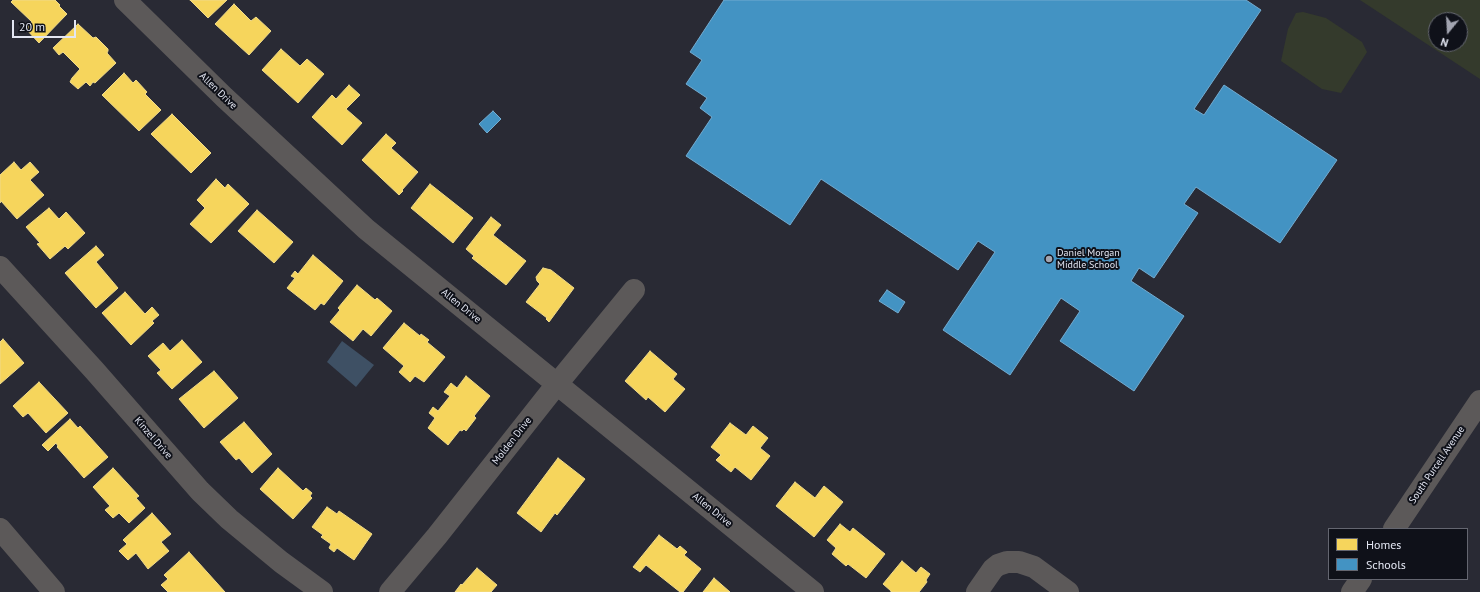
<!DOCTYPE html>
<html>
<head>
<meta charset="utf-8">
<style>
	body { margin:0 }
	#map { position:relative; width:1480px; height:592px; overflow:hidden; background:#292a34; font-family:"PT Sans",sans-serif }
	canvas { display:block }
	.legend { position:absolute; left:1328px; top:528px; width:140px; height:52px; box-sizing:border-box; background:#0f1119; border:1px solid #646670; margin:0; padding:5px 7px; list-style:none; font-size:12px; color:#e3e6f2 }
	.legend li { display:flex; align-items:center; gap:8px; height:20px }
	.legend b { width:20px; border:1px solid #646670 }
	.north { position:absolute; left:1428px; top:12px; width:40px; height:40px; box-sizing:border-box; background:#0f1119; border:1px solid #646670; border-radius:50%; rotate:198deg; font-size:11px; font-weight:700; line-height:16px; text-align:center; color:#e3e6f2 }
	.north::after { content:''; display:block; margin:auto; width:14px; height:18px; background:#a2a4b0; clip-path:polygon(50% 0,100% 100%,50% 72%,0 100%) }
	.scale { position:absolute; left:12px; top:20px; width:64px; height:18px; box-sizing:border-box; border:2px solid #e3e6f2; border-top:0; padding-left:5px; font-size:12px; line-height:14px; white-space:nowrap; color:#e3e6f2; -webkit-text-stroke:3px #0f1119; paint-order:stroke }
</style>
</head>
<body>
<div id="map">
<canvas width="1480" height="592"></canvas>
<ul class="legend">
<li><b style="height:11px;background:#f6d55c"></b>Homes</li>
<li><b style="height:11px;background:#4393c3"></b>Schools</li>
</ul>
<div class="north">N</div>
<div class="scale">20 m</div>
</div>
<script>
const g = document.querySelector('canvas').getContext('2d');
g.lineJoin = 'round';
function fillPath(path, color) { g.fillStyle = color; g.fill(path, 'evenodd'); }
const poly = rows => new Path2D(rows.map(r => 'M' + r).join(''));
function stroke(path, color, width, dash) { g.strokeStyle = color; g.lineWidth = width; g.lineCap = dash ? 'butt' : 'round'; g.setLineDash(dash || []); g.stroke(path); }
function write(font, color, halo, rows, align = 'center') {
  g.font = font + ' "PT Sans",sans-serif'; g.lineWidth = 4; g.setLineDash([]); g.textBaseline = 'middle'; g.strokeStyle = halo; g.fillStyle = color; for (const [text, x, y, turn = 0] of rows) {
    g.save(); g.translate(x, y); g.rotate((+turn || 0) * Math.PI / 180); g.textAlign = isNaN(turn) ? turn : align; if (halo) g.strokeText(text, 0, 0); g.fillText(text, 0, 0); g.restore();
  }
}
fillPath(poly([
	[1360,0,1480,0,1480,79],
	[1436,20,1460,20,1460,44,1436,44],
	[1303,12,1326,18,1362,42,1367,52,1341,93,1322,89,1281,61,1288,29,1296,13]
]), '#343a2c');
fillPath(poly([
	[342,341,374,365,356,387,327,362]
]), '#3e5064');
const homes = poly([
	[13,0,55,0,60,5,59,6,67,14,39,43,25,28,32,22,11,2,13,0],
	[190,0,227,0,208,18,190,0],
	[234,4,251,21,256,17,271,31,249,55,215,24,234,4],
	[78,24,93,38,96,37,108,49,108,51,107,53,116,63,95,83,93,82,90,86,86,82,78,89,70,82,72,78,80,69,63,52,59,55,53,48,78,24],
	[281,49,300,66,307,59,324,74,298,103,262,70,281,49],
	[124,73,133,83,136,80,147,92,145,94,161,110,139,131,102,95,124,73],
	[349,85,360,95,346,109,362,123,342,145,312,117,332,95,336,99,349,85],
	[172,114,211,153,191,173,151,134,172,114],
	[386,134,396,143,391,148,418,172,402,190,403,191,399,195,362,160,386,134],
	[14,162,21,170,30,162,39,172,30,180,44,195,17,219,1,201,0,203,0,175,14,162],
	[216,179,225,188,228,184,249,204,211,243,190,224,205,208,197,200,216,179],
	[430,184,473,218,453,243,411,208,430,184],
	[49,208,59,219,66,212,85,233,68,249,65,246,50,259,37,244,40,243,26,227,49,208],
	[257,210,293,242,274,263,238,231,257,210],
	[491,217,501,225,493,235,526,261,506,285,472,258,474,256,466,249,491,217],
	[96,246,104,255,96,262,118,288,96,308,65,273,96,246],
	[313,255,343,281,324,305,321,303,315,310,287,288,295,278,291,276,295,271,298,274,313,255],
	[543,268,551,270,574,288,549,322,546,319,547,318,526,302,540,284,537,281,536,277,543,268],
	[357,285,375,300,377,298,392,311,371,336,363,329,353,341,330,322,340,310,338,308,357,285],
	[125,292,145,314,152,307,159,315,152,321,154,323,131,345,102,313,125,292],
	[404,323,420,336,421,334,429,340,427,342,445,357,424,382,415,376,410,382,399,372,404,366,383,348,404,323],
	[3,339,24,363,0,384,0,342,3,339],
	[182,340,202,362,172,389,157,373,161,370,148,356,163,343,170,351,182,340],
	[650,351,677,374,673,379,685,389,665,412,648,397,646,400,625,381,650,351],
	[214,371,238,398,204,428,179,399,214,371],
	[466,376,490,396,474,416,476,418,466,431,464,429,462,431,460,430,448,445,428,428,435,418,429,413,433,407,438,411,450,396,444,392,451,383,457,388,466,376],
	[39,382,68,413,46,433,28,413,23,417,13,406,39,382],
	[70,419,78,428,80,426,108,457,84,478,57,447,58,446,56,443,48,451,42,445,70,419],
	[244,422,272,454,252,473,239,458,236,460,220,442,244,422],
	[730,423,746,435,753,426,768,438,760,448,770,456,751,480,735,467,731,472,716,460,721,455,711,447,730,423],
	[558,458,585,479,557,515,555,513,541,532,517,513,558,458],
	[113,468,139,496,136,498,145,508,129,523,119,513,113,518,105,510,110,506,93,487,113,468],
	[278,468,303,491,306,488,312,493,310,496,312,498,293,519,260,489,278,468],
	[795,482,815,498,824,486,843,502,814,537,776,506,795,482],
	[327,507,337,514,339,511,372,534,354,560,337,548,334,552,329,548,331,544,321,537,323,535,312,527,327,507],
	[152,513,171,534,161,542,169,551,148,569,136,553,128,560,119,551,127,544,123,540,152,513],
	[840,524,850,532,853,528,885,554,866,578,848,564,846,566,832,554,836,548,827,540,840,524],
	[659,535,677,549,680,546,687,552,684,555,701,569,683,592,680,592,646,565,640,572,633,567,659,535],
	[189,552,225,592,168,592,161,585,168,579,164,575,189,552],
	[902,561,916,573,921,567,930,574,926,580,927,582,919,592,891,592,891,591,883,584,902,561],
	[477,568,497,585,491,592,455,592,461,584,462,585,477,568],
	[714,578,730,592,703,592,714,578]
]);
fillPath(homes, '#f6d55c');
stroke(homes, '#f0da89', 1);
const schools = poly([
	[724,0,1246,0,1261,10,1194,109,1204,115,1224,85,1337,160,1280,243,1196,187,1184,204,1198,213,1154,278,1139,268,1131,281,1184,316,1134,391,1060,341,1080,311,1061,298,1010,375,943,330,995,252,978,241,958,270,821,179,790,225,686,156,712,117,700,108,707,98,686,84,702,60,690,52,724,0],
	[493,111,501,119,487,133,479,124,493,111],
	[887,290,905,302,898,313,879,301,887,290]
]);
fillPath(schools, '#4393c3');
stroke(schools, '#73acd1', 1);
stroke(poly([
	[125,0,224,97,366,229,813,592],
	[0,267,94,370,200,491,229,519,281,562,322,592],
	[0,529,54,592],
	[1394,529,1480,401],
	[390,592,437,536,557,384,634,290],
	[977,592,993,569,998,565,1007,562,1019,562,1034,567,1068,592],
	[1352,592,1361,579]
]), '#5c5959', 22);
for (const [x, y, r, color] of [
	[1049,259,4,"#a2a4b0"]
]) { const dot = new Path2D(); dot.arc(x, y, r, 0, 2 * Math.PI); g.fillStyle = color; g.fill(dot); stroke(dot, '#0f1119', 1.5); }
write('10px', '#e3e6f2', '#0f1119', [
	["Allen Drive",218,91,44],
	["Allen Drive",461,306,39],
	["Kinzel Drive",153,438,49],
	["Molden Drive",512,441,-52],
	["South Purcell Avenue",1437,465,-56],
	["Allen Drive",712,510,39]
]);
write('10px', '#e3e6f2', '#0f1119', [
	["Daniel Morgan",1057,253],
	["Middle School",1057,265]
], 'left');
</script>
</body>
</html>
